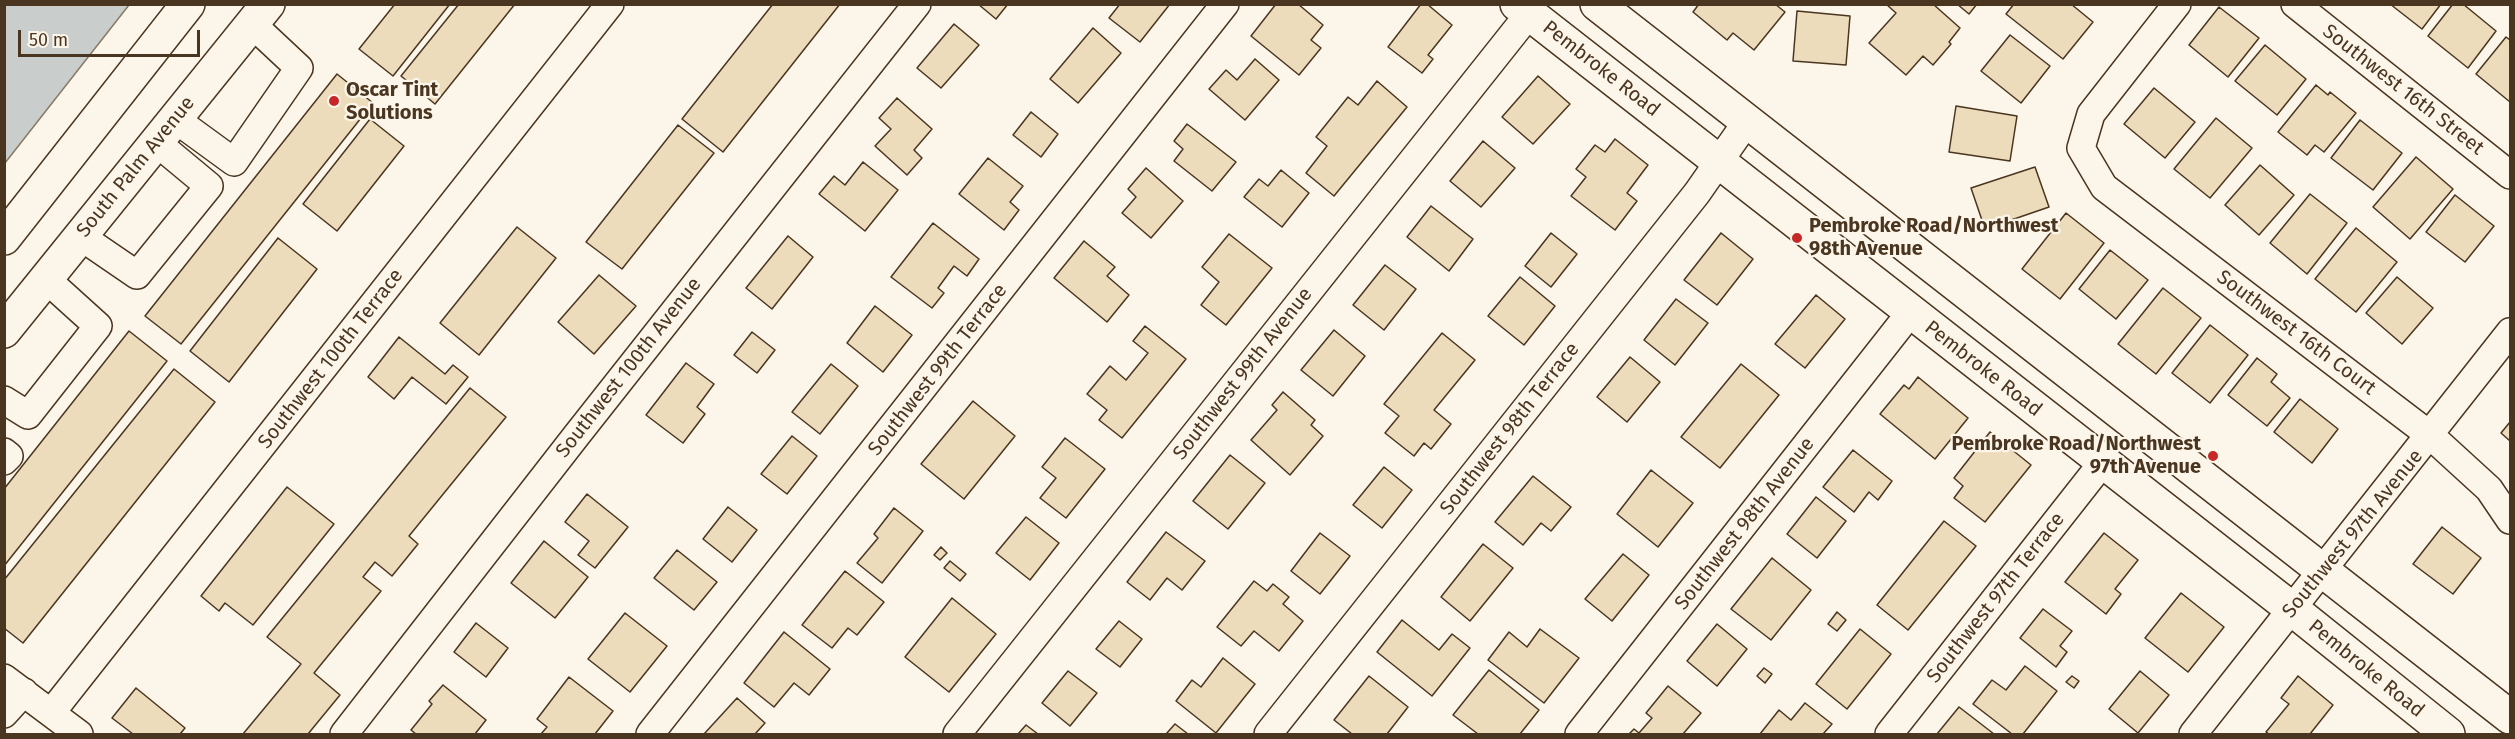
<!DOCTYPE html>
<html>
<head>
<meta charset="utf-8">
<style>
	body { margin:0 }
	#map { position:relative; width:2515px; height:739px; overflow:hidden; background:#fbf6e9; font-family:"Fira Sans",sans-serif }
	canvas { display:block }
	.frame { position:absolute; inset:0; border:6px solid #4a3520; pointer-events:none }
	.scale { position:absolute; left:18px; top:30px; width:182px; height:27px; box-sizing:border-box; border:3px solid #4a3520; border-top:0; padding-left:8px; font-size:18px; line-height:21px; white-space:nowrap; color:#4a3520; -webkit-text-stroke:4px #fbf6e9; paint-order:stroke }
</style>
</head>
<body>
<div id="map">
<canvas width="2515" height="739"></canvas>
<div class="frame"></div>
<div class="scale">50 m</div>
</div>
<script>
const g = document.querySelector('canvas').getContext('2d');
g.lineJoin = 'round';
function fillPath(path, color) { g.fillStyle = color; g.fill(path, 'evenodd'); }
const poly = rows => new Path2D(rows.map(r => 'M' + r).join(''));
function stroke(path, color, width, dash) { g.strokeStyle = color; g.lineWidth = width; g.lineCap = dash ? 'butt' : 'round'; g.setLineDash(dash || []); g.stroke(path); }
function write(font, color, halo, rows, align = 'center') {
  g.font = font + ' "Fira Sans",sans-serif'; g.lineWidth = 4.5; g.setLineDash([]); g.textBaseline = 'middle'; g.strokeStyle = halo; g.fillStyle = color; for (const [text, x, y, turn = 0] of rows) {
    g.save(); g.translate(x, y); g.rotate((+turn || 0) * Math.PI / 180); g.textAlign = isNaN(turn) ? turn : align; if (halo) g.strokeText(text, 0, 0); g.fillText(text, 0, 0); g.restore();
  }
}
const water = poly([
	[5,4,129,5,5,163,4,5,5,4]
]);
fillPath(water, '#c9cecd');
stroke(water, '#887966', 1.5);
const building = poly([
	[395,4,450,4,393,76,359,49,395,4],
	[459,4,515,4,435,104,401,76,459,4],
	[773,4,840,4,723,152,682,119,773,4],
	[978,4,1008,4,996,19,978,4],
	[1120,4,1170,4,1140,42,1109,18,1120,4],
	[1276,4,1298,4,1323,25,1311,40,1321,48,1299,75,1251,36,1276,4],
	[1421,4,1427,4,1452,25,1428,55,1433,59,1422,73,1388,47,1421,4],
	[1699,4,1775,4,1785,12,1754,50,1733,33,1727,40,1693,12,1699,4],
	[1886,4,1933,4,1960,28,1949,42,1951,44,1933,65,1923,56,1906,75,1869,43,1896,13,1886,4],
	[1957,4,1977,4,1969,14,1957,4],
	[2014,4,2071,4,2093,22,2063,59,2006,14,2014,4],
	[2390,4,2441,4,2422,29,2390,4],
	[2453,4,2463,4,2496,31,2468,68,2428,36,2453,4],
	[2219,7,2259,38,2228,77,2189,45,2219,7],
	[1797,11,1850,16,1846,65,1793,61,1797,11],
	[954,24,979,45,941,88,917,68,954,24],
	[1093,28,1121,53,1078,103,1050,79,1093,28],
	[2010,35,2050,66,2021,103,1981,71,2010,35],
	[2506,37,2510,40,2510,102,2476,74,2506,37],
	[2265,45,2306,79,2277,115,2235,81,2265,45],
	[1255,59,1279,80,1245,120,1209,89,1226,70,1237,80,1255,59],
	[337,74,373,103,181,344,145,316,337,74],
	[1538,76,1570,104,1533,144,1502,117,1538,76],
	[1377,81,1407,107,1334,196,1306,173,1327,146,1316,137,1348,97,1358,105,1377,81],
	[2316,85,2328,95,2330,92,2356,113,2324,152,2315,145,2307,155,2278,132,2316,85],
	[2154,88,2195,122,2165,158,2124,124,2154,88],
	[897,98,932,129,914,150,922,158,907,175,875,146,891,129,879,118,897,98],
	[1956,106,2017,116,2010,161,1949,152,1956,106],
	[1031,112,1058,134,1041,157,1013,135,1031,112],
	[2216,118,2252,148,2210,198,2174,169,2216,118],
	[370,119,404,146,337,231,303,204,370,119],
	[2360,120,2402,153,2373,190,2331,158,2360,120],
	[1187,124,1236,162,1212,191,1174,161,1183,149,1174,141,1187,124],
	[678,125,714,153,622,269,586,242,678,125],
	[1615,139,1648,165,1627,193,1637,201,1615,230,1571,196,1586,177,1576,169,1595,145,1605,152,1615,139],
	[1483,141,1515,168,1481,207,1450,181,1483,141],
	[2416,157,2453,189,2410,239,2373,207,2416,157],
	[988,158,1023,186,1010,202,1019,210,1004,230,959,194,988,158],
	[863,162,898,190,865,231,819,194,834,176,845,185,863,162],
	[2260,165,2294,195,2259,235,2225,205,2260,165],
	[2035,167,2049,207,1985,229,1971,188,2035,167],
	[1146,168,1183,201,1151,238,1122,213,1136,197,1128,189,1146,168],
	[1281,170,1309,193,1282,227,1244,197,1259,179,1268,186,1281,170],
	[2310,194,2347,223,2307,274,2270,243,2310,194],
	[2455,195,2494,226,2465,262,2426,232,2455,195],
	[1431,206,1473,239,1449,271,1407,237,1431,206],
	[2066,213,2104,243,2060,299,2022,269,2066,213],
	[933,223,979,259,967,276,954,266,938,288,944,293,932,308,891,277,933,223],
	[517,227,556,258,479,355,440,323,517,227],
	[2356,228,2397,262,2356,312,2315,279,2356,228],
	[1551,233,1577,254,1551,287,1525,266,1551,233],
	[1721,233,1753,259,1717,305,1684,280,1721,233],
	[1229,234,1272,268,1226,325,1201,305,1219,282,1202,267,1229,234],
	[788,236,813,257,772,309,746,288,788,236],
	[278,238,317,269,229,382,190,351,278,238],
	[1084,241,1115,267,1107,276,1129,295,1107,322,1054,278,1084,241],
	[2110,250,2148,280,2116,319,2079,289,2110,250],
	[1385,265,1416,289,1384,330,1353,305,1385,265],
	[599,275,636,306,594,354,558,322,599,275],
	[1520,277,1555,306,1524,345,1488,316,1520,277],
	[2397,277,2433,308,2402,344,2366,313,2397,277],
	[2163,288,2201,318,2156,374,2118,344,2163,288],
	[1816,295,1845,319,1805,368,1775,344,1816,295],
	[1676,299,1708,323,1675,365,1644,340,1676,299],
	[875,306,912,335,883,372,847,343,875,306],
	[2210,325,2248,355,2210,403,2172,373,2210,325],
	[1145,326,1186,359,1122,438,1099,420,1107,410,1087,394,1110,366,1126,380,1148,353,1133,341,1145,326],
	[1334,330,1365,356,1333,396,1301,370,1334,330],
	[129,331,167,361,4,566,4,489,129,331],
	[752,332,775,350,757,373,734,355,752,332],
	[1442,333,1475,360,1434,410,1451,424,1431,449,1424,443,1414,456,1385,433,1399,416,1384,404,1442,333],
	[399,337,445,374,453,365,468,377,446,404,412,377,394,399,368,377,399,337],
	[1630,357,1660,382,1627,422,1597,397,1630,357],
	[2257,358,2277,374,2271,382,2290,398,2267,426,2228,395,2257,358],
	[686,363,714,384,697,407,705,414,683,443,646,415,686,363],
	[831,364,858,386,820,434,792,412,831,364],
	[1741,364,1779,395,1720,468,1681,437,1741,364],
	[174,369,215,402,23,643,4,628,4,580,174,369],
	[1918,377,1968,418,1935,459,1880,414,1904,385,1909,389,1918,377],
	[470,388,506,417,409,536,418,544,392,576,375,562,363,577,381,591,314,673,340,695,308,734,243,734,301,664,267,637,470,388],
	[1283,392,1315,420,1311,425,1323,436,1290,475,1251,440,1277,410,1272,405,1283,392],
	[2300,399,2338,429,2312,463,2274,432,2300,399],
	[973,401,1015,436,964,499,921,464,973,401],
	[2510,422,2510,441,2501,433,2510,422],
	[1990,432,2031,465,1985,522,1954,498,1963,486,1954,478,1990,432],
	[792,436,817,456,787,494,761,474,792,436],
	[1065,438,1105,469,1066,518,1040,498,1056,478,1042,467,1065,438],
	[1853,450,1892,481,1878,500,1869,492,1854,512,1823,487,1853,450],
	[1230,455,1265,483,1228,529,1193,501,1230,455],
	[1384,467,1412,490,1382,528,1353,505,1384,467],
	[1651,470,1693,503,1658,547,1617,514,1651,470],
	[1533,476,1571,507,1551,531,1541,523,1523,545,1495,522,1533,476],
	[287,487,334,524,253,625,225,603,219,611,201,596,287,487],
	[587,494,628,527,595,568,578,555,589,541,565,522,587,494],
	[1816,497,1846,521,1817,558,1787,534,1816,497],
	[728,507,757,530,732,562,703,539,728,507],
	[894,508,923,531,882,583,857,563,878,538,874,534,894,508],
	[1026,517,1059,543,1030,580,996,553,1026,517],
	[1944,521,1976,546,1908,630,1877,605,1944,521],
	[2442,527,2481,558,2453,594,2413,564,2442,527],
	[1166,532,1205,561,1182,590,1167,578,1150,600,1127,582,1166,532],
	[1320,533,1350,556,1320,594,1291,571,1320,533],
	[2104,533,2138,560,2115,589,2121,594,2106,614,2065,582,2104,533],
	[544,541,588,577,555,618,511,583,544,541],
	[1483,544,1513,568,1470,621,1441,597,1483,544],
	[941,547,947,553,940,560,934,555,941,547],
	[677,550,717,582,694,610,654,578,677,550],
	[1623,554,1649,575,1612,621,1585,599,1623,554],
	[1772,558,1811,590,1771,640,1731,609,1772,558],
	[950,561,966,574,960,581,944,568,950,561],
	[845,571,884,602,857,635,848,628,832,648,802,625,845,571],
	[1254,581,1267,591,1273,584,1289,597,1283,604,1303,621,1279,651,1254,631,1241,646,1217,627,1254,581],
	[2181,593,2224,627,2188,672,2145,638,2181,593],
	[952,598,996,634,949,692,905,657,952,598],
	[2043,609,2072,631,2060,646,2067,652,2056,667,2020,638,2043,609],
	[1837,612,1846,620,1837,631,1828,624,1837,612],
	[625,613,667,646,630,692,588,659,625,613],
	[1402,620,1439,650,1452,634,1470,648,1432,696,1377,652,1402,620],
	[1119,621,1142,639,1120,667,1096,649,1119,621],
	[476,623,508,648,486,677,454,652,476,623],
	[1717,624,1747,649,1717,686,1687,661,1717,624],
	[1540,629,1579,658,1544,703,1488,660,1509,632,1527,647,1540,629],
	[1860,629,1891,654,1847,709,1816,684,1860,629],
	[784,632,830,669,809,695,794,683,774,707,744,683,784,632],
	[1223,658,1255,684,1216,733,1176,701,1192,680,1201,687,1223,658],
	[2025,666,2057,691,2023,734,2012,734,1973,704,1992,680,2006,690,2025,666],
	[1764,668,1772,674,1765,683,1757,676,1764,668],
	[1489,670,1539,710,1520,734,1478,734,1453,715,1489,670],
	[1068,671,1097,693,1070,726,1042,703,1068,671],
	[2140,671,2169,695,2138,733,2109,709,2140,671],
	[1369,676,1408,707,1387,734,1352,734,1334,720,1369,676],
	[2072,676,2079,681,2074,688,2066,682,2072,676],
	[2298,676,2333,705,2310,734,2269,734,2266,732,2289,704,2281,698,2298,676],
	[569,677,613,711,595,734,541,734,547,727,537,719,569,677],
	[443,685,486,720,475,734,416,734,411,730,432,704,429,701,443,685],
	[1668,686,1701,713,1683,734,1629,734,1634,729,1639,733,1652,718,1646,713,1668,686],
	[136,688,185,728,180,734,133,734,112,718,136,688],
	[737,698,765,723,755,734,704,734,737,698],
	[1805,703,1832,724,1823,734,1760,734,1779,710,1791,720,1805,703],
	[1959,707,1994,734,1937,734,1959,707],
	[1175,724,1188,734,1166,734,1175,724],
	[1026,725,1038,734,1018,734,1026,725]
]);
fillPath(building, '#ecdcbc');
stroke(building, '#4a3520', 1.5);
const minor = poly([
	[2177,4,2091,114,2081,148,2104,187,2431,436,2489,489,2510,520],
	[2295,4,2510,175],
	[175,119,234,162,299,68,252,24],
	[80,236,137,275,209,186,156,142],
	[4,400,28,415,98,326,46,279],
	[4,452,9,456,4,461],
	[4,678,79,734],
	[51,713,610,4],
	[4,714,24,692],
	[344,734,576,436,917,4],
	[650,734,1225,4],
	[957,734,1529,14],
	[1268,734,1697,193,1748,120],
	[1579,734,1910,313],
	[1889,734,2103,462],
	[2193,734,2510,332]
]);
const major = poly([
	[1517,4,2292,609,2448,734],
	[1597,4,2510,717],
	[4,238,188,4],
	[4,331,268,4]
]);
stroke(minor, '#4a3520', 30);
stroke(major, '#4a3520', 36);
stroke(minor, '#fbf6e9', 27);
stroke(major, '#fbf6e9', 33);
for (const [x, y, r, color] of [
	[334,101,6,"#c62828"],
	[1797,238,6,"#c62828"],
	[2213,456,6,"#c62828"]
]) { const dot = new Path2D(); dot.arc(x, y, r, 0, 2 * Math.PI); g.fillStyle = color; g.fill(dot); stroke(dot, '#fbf6e9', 2); }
write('20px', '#4a3520', '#fbf6e9', [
	["Pembroke Road",1601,69,38],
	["Southwest 16th Street",2403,90,38],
	["South Palm Avenue",136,167,-51],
	["Southwest 16th Court",2296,333,37],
	["Southwest 100th Terrace",331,359,-52],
	["Southwest 100th Avenue",629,368,-52],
	["Pembroke Road",1983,369,38],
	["Southwest 99th Terrace",938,370,-52],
	["Southwest 99th Avenue",1243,374,-52],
	["Southwest 98th Terrace",1510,429,-52],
	["Southwest 98th Avenue",1745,524,-52],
	["Southwest 97th Avenue",2353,534,-51],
	["Southwest 97th Terrace",1996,598,-52],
	["Pembroke Road",2366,669,39]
]);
write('bold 20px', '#4a3520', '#fbf6e9', [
	["Oscar Tint",346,90],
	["Solutions",346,113],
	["Pembroke Road/Northwest",1809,226],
	["98th Avenue",1809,249],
	["Pembroke Road/Northwest",2201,444,"right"],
	["97th Avenue",2201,467,"right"]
], 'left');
</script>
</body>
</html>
